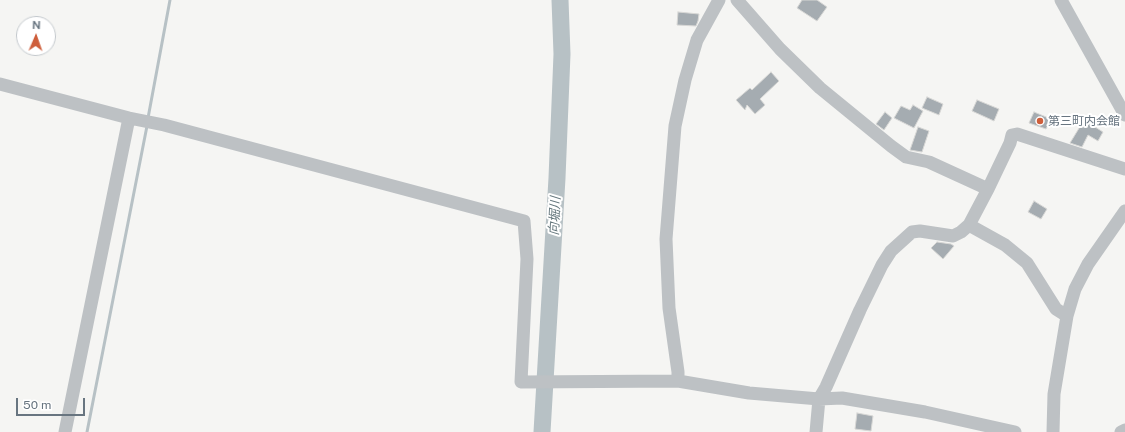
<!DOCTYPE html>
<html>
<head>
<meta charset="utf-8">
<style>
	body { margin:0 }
	#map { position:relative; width:1125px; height:432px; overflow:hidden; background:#f5f5f3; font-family:"Public Sans",sans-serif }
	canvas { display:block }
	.north { position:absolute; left:16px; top:16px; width:40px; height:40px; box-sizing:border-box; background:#fff; border:1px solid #c3c8cc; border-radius:50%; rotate:2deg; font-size:11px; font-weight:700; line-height:16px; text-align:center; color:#687580 }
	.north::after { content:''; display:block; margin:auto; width:14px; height:18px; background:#ce5e3b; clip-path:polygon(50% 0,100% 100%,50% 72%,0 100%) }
	.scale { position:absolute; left:16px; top:398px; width:69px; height:18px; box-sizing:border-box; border:2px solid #687580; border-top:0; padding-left:5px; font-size:12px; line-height:14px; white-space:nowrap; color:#687580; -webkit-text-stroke:3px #fff; paint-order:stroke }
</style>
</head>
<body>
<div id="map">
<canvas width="1125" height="432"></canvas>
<div class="north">N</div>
<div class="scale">50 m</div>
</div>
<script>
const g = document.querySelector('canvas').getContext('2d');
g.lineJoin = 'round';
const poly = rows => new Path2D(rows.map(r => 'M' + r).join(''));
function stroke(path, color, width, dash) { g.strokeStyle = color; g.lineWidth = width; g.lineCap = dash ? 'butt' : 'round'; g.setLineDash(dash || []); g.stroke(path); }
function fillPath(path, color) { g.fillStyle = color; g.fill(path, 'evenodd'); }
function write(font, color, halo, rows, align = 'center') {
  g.font = font + ' "Public Sans","Noto Sans JP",sans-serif'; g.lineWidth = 4; g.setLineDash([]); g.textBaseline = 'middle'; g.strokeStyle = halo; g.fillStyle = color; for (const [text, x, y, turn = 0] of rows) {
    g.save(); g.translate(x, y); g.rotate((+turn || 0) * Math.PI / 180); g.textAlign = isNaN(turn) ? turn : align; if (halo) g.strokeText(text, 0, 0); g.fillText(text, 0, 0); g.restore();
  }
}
stroke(poly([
	[148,118,170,0],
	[87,432,147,126]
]), '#b7c1c5', 3);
stroke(poly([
	[542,432,557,178,562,54,560,0]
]), '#b7c1c5', 17);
const building = poly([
	[802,0,817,0,827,7,817,21,797,8,802,0],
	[678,12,699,14,698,21,696,26,677,25,678,12],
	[771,72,779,81,760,99,765,105,755,114,747,105,745,110,736,100,750,88,752,90,771,72],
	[927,97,943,104,939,115,922,108,927,97],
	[977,100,999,109,994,121,972,111,977,100],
	[913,105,923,111,914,128,894,118,901,106,910,110,913,105],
	[885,112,892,118,884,130,876,124,885,112],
	[1034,112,1051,119,1046,129,1029,123,1034,112],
	[1084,120,1103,132,1098,141,1088,135,1082,147,1070,143,1084,120],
	[918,127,929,131,922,152,910,150,918,127],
	[1034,201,1047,209,1041,219,1028,212,1034,201],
	[937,242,951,244,954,246,943,259,931,248,937,242],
	[857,413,873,416,871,431,855,429,857,413]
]);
fillPath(building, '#a5acb1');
stroke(building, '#d7d7d5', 1);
stroke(poly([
	[737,0,780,49,820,88,891,146,906,157,929,162,988,189],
	[1061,0,1125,115],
	[0,84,129,118,164,125,524,221,527,259,521,382,678,381,749,393,819,399,842,398,925,412,1015,432],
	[969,225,1005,245,1027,263,1056,309,1067,316],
	[678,381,678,372,669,308,666,239,675,126,685,80,697,40,719,0],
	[65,432,129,118],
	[816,432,819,399,826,387,860,310,882,265,891,251,912,232,920,231,953,236,961,232,969,225,988,189,1010,143,1012,135,1017,134,1125,169],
	[1053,432,1054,394,1067,316,1075,289,1088,264,1125,211],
	[1121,432,1125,430]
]), '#bdc1c4', 13);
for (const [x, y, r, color] of [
	[1040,121,4,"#ce5e3b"]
]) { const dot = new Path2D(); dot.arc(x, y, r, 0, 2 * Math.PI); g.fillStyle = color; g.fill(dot); stroke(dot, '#fff', 1.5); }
write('12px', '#687580', '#fff', [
	["第三町内会館",1048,121]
], 'left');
write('italic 13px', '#64767c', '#fff', [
	["向堀川",555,216,-87]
]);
</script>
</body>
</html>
